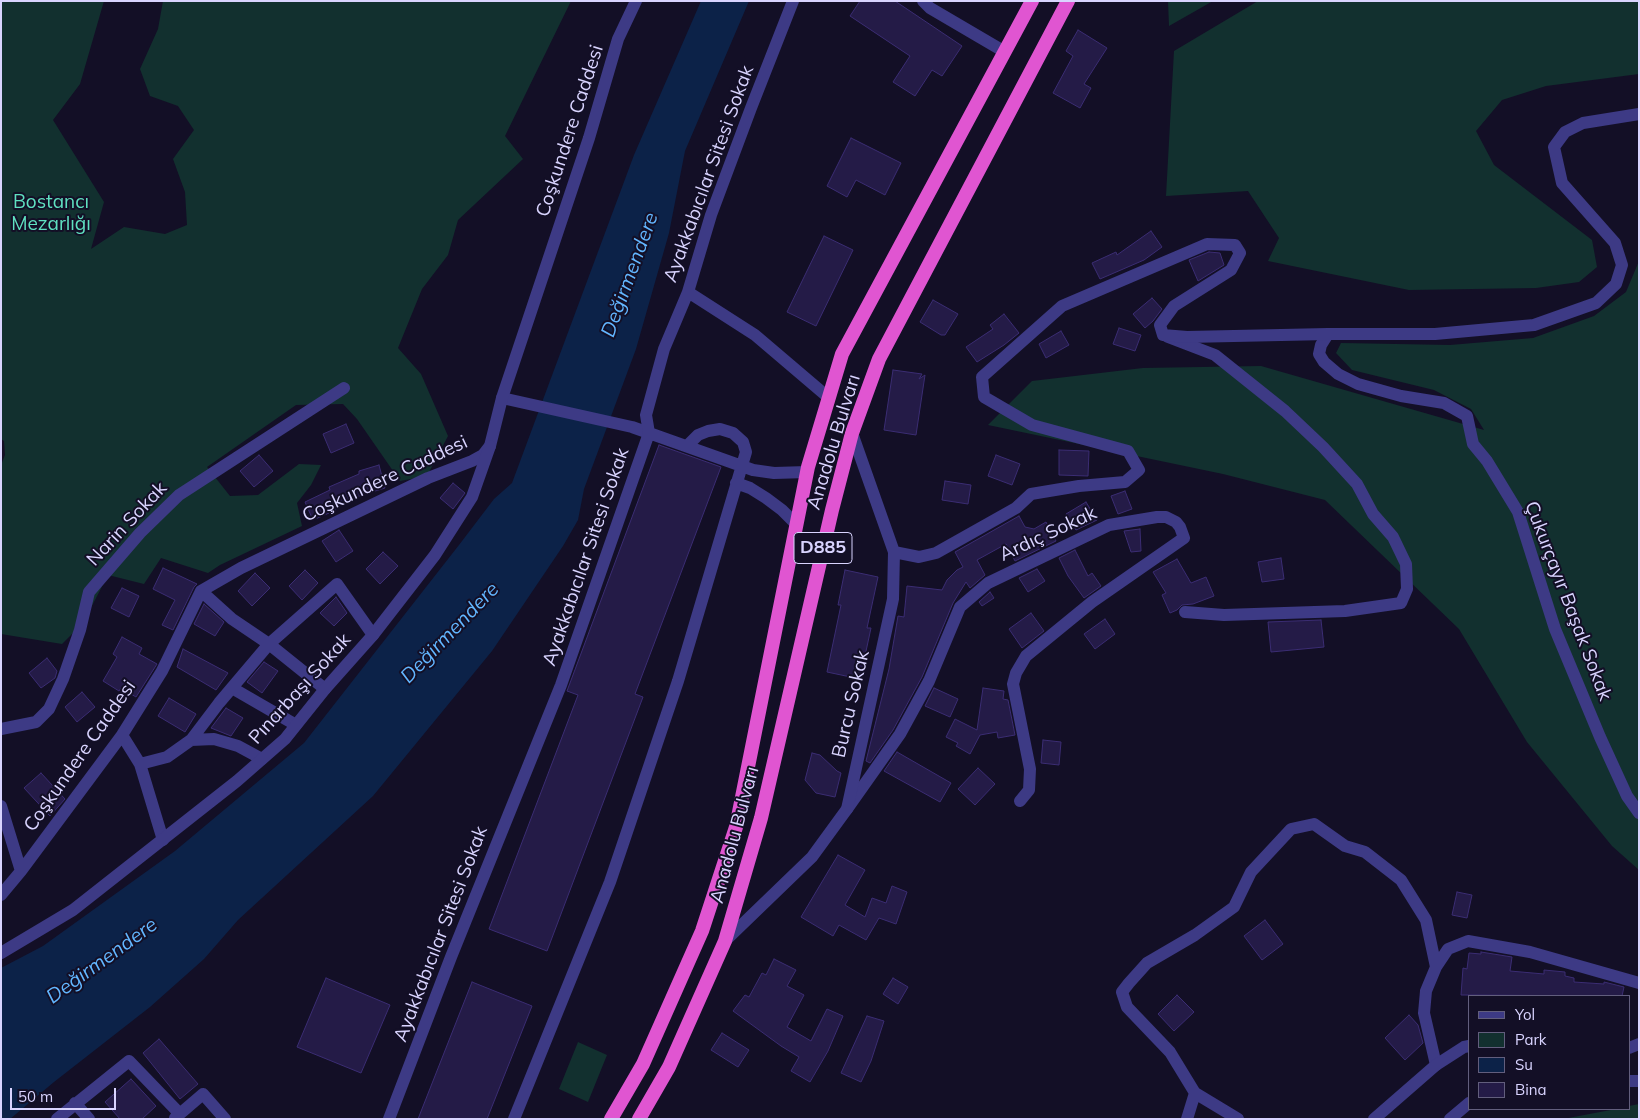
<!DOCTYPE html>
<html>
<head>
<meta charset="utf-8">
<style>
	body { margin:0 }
	#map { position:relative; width:1640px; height:1120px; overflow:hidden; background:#130f26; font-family:Mulish,sans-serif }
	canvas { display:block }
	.frame { position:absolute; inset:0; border:2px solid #d9d4ff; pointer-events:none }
	.legend { position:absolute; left:1468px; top:995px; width:162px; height:115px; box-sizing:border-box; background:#130f26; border:1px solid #625e7d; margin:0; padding:6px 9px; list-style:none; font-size:15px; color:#d9d4ff }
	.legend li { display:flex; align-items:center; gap:10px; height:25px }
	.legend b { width:25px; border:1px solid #625e7d }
	.scale { position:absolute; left:10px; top:1088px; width:106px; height:22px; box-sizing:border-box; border:2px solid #d9d4ff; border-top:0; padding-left:6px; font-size:15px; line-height:18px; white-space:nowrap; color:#d9d4ff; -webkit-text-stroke:4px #130f26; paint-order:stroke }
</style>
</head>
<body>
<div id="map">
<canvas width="1640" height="1120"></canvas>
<div class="frame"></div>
<ul class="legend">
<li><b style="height:6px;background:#3d3a85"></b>Yol</li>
<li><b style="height:14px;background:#12302f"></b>Park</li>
<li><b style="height:14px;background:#0c2248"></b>Su</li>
<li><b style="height:14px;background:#241b47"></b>Bina</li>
</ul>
<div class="scale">50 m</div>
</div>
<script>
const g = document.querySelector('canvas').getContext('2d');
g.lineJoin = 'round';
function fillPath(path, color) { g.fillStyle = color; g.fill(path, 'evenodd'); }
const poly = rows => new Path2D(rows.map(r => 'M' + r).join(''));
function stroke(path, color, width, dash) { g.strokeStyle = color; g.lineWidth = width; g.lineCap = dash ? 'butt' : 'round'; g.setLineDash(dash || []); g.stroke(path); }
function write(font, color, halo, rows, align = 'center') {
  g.font = font + ' Mulish,sans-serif'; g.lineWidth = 4; g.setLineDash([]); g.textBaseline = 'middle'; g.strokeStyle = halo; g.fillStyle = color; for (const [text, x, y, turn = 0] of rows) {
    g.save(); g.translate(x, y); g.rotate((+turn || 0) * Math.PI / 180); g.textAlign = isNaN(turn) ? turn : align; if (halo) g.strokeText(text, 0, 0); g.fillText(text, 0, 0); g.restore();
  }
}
fillPath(poly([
	[1,1,104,1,80,84,53,120,104,202,91,249,124,227,165,234,187,225,185,192,173,159,194,130,178,106,150,96,140,69,158,29,163,1,571,1,505,136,523,159,458,220,448,255,422,289,398,348,421,374,448,436,427,476,400,481,357,419,343,404,296,405,207,467,230,496,258,495,299,464,321,465,311,485,297,503,302,526,220,565,208,573,161,558,144,584,108,575,83,623,62,644,1,634,1,465,5,455,4,441,1,439],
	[1168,1,1213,1,1169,26],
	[1258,1,1639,1,1639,74,1546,86,1502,100,1476,131,1494,165,1592,240,1597,267,1579,282,1536,288,1409,290,1268,261,1279,238,1248,191,1166,196,1174,51],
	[1639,261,1639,870,1612,846,1527,742,1459,629,1325,500,1223,474,988,425,1032,381,1143,368,1261,366,1484,430,1471,409,1434,390,1352,370,1336,353,1341,343,1450,345,1533,338,1594,316,1626,292],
	[578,1042,607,1055,588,1102,559,1089],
	[1639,1104,1639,1119,1563,1119,1616,1109,1629,1109,1629,1106]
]), '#12302f');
fillPath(poly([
	[701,1,749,1,685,151,669,233,636,349,584,489,578,520,563,546,492,651,373,796,238,920,204,959,150,1007,54,1082,10,1119,1,1119,1,968,43,946,175,851,304,743,459,545,494,499,512,483,634,155]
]), '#0c2248');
const building = poly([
	[860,1,895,1,962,46,942,76,932,70,915,96,893,82,910,56,850,16,860,1],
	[1078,30,1107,48,1084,84,1091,88,1080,108,1053,93,1073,56,1066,51,1078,30],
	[851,138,901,163,885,195,856,180,847,197,827,186,851,138],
	[1151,231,1162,247,1144,260,1100,279,1092,263,1116,252,1117,255,1151,231],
	[824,236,853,250,816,326,787,312,824,236],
	[1209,252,1220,253,1224,265,1198,281,1189,260,1209,252],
	[1152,298,1162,309,1153,321,1145,328,1133,314,1152,298],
	[933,300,958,314,945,335,941,335,920,322,933,300],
	[1004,314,1019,333,1004,345,977,362,966,347,993,329,990,325,1004,314],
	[1119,328,1141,335,1135,351,1113,344,1119,328],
	[1061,331,1069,345,1046,358,1039,344,1061,331],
	[893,370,922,374,919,379,925,375,916,435,884,430,893,370],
	[346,424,354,443,331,453,323,434,346,424],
	[659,445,721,467,635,694,643,697,547,951,489,929,578,695,567,691,659,445],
	[1059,450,1089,451,1088,476,1059,475,1059,450],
	[259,455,273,471,254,487,240,471,259,455],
	[996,455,1020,464,1012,485,988,476,996,455],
	[379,465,385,488,359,496,335,508,336,510,313,520,305,502,330,490,329,487,359,474,359,471,379,465],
	[945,481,971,485,968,504,942,500,945,481],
	[453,483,465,493,453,509,440,498,453,483],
	[1125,491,1132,509,1118,514,1111,496,1125,491],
	[1086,502,1097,520,1076,530,1066,514,1086,502],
	[1019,516,1025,527,1034,529,1046,522,1056,541,1015,561,1006,544,977,560,985,575,970,588,966,582,953,603,922,677,893,730,870,763,866,761,889,669,898,616,904,617,907,586,942,590,947,580,957,570,963,567,955,552,1019,516],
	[1140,529,1141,551,1131,552,1124,531,1140,529],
	[339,530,353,551,336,562,322,541,339,530],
	[1075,550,1088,576,1092,573,1101,586,1084,598,1068,576,1059,558,1075,550],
	[383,552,398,566,380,584,366,569,383,552],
	[1281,558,1284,579,1262,582,1258,562,1281,558],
	[1177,559,1191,583,1206,577,1214,596,1193,604,1182,605,1177,610,1170,613,1162,595,1166,593,1153,572,1177,559],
	[163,568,197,584,194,587,173,630,162,625,175,600,153,589,163,568],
	[1037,569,1045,581,1028,592,1019,578,1037,569],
	[305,570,318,583,302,600,289,586,305,570],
	[845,570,878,577,867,628,871,628,860,679,827,672,841,605,838,605,845,570],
	[255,573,270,588,252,606,238,591,255,573],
	[122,588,139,596,129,617,111,608,122,588],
	[990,592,994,598,982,606,979,602,990,592],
	[336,597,347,613,334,626,320,613,336,597],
	[204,604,224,622,215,636,194,624,204,604],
	[1031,613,1044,631,1022,648,1009,629,1031,613],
	[1105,619,1115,634,1095,649,1084,634,1105,619],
	[1321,620,1324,647,1271,652,1268,622,1321,620],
	[122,637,142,648,139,654,157,664,136,697,121,688,119,691,103,681,117,657,113,654,122,637],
	[183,649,228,673,216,690,177,667,183,649],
	[47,658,57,671,55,678,41,688,29,673,47,658],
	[264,662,278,671,262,693,247,682,264,662],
	[934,688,958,699,950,717,925,706,934,688],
	[983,688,1004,691,1003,699,1008,700,1015,735,998,738,997,732,980,735,970,754,956,746,958,743,946,737,955,719,977,730,983,688],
	[82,692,95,707,77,722,65,707,82,692],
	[169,698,196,714,185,732,158,716,169,698],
	[226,708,243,718,231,736,211,728,226,708],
	[1043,740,1061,742,1059,765,1041,763,1043,740],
	[897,752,951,783,940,802,884,771,897,752],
	[812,753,820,755,837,771,841,773,835,797,816,793,805,780,812,753],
	[978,768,995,784,975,805,958,789,978,768],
	[41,773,65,799,50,816,24,788,41,773],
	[838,855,865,870,845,905,865,917,872,898,886,903,892,886,907,892,896,924,879,918,866,940,839,925,833,936,801,917,838,855],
	[1457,892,1472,895,1467,918,1452,915,1457,892],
	[1265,920,1283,944,1262,960,1244,936,1265,920],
	[1481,952,1512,957,1510,971,1544,974,1544,970,1565,972,1565,976,1574,978,1574,982,1604,984,1604,982,1624,987,1622,996,1461,995,1463,968,1467,969,1469,953,1481,954,1481,952],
	[774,959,796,970,787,986,804,995,787,1027,811,1041,827,1009,843,1016,828,1051,810,1082,791,1071,799,1057,781,1046,733,1011,745,995,749,997,762,973,766,975,774,959],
	[326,978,390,1005,361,1073,297,1047,326,978],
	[893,978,908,987,898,1004,883,994,893,978],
	[472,982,532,1006,487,1119,418,1119,472,982],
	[1177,995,1194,1012,1174,1031,1158,1014,1177,995],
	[1409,1015,1418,1025,1423,1043,1405,1060,1385,1038,1409,1015],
	[867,1016,884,1021,871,1061,861,1082,841,1073,867,1016],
	[722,1033,749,1050,738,1067,711,1050,722,1033],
	[159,1039,198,1084,180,1099,143,1053,159,1039],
	[131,1079,156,1106,142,1119,120,1119,105,1102,131,1079]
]);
fillPath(building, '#241b47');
stroke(building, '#3b2d73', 1);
stroke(poly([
	[502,398,632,427,649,433]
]), '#3d3a85', 12);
stroke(poly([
	[923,1,930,8,1005,52],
	[688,292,755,335,829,398],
	[1328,334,1321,345,1319,354,1324,362,1338,374,1358,384,1401,396,1444,403,1467,416,1473,444,1487,461,1518,512,1555,629,1600,737,1627,796,1639,813],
	[1168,337,1215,355,1285,411,1323,447,1357,484,1373,514,1393,537,1406,564,1407,589,1401,603,1345,611,1224,615,1185,612],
	[649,433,753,470,774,473,807,472],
	[736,483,750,488,766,498,782,510,797,525],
	[201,591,232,619,269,644,325,689],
	[232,688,296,725],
	[1,729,36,722,49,709,63,679,80,630,89,592,140,533,179,495,344,388],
	[122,735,140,764,163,840],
	[191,740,219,703,269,644,337,584,373,635],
	[140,764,167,757,191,740,214,739,238,746,262,759],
	[1,806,21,871],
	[847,809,900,734,929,681,960,607,988,583,1109,525,1157,517,1166,517,1176,522,1180,527,1184,538,1092,602,1026,656,1016,673,1013,684,1030,769,1029,790,1020,801],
	[1,895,21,871,122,735,162,671,201,591,241,568,428,478,472,461,483,455,490,446,502,398,589,138,618,39,636,1],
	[1629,1048,1639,1044],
	[1436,1065,1424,1013,1426,991,1436,967,1448,949,1468,941,1530,952,1639,983],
	[1629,1081,1639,1081],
	[75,1103,89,1119],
	[175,1118,203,1094,225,1119],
	[57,1119,129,1061,180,1114],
	[389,1119,451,957,561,685,649,433,646,415,664,349,688,292,711,215,751,108,793,1],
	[514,1119,610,882,678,681,746,452,743,442,733,433,720,429,708,431,698,435,687,446],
	[1187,1119,1195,1093],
	[1238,1119,1195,1093,1170,1052,1127,1007,1122,992,1129,983,1147,963,1195,935,1234,907,1251,872,1291,829,1314,824,1345,846,1365,852,1401,880,1426,920,1436,967]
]), '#3d3a85', 12);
stroke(poly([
	[894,552,919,557,936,553,1016,508,1031,494,1079,486,1125,482,1139,470,1128,451,1032,425,984,397,982,377,1062,306,1207,244,1235,245,1240,253,1231,270,1174,306,1160,325,1163,335,1187,337,1328,334,1435,334,1534,325,1596,303,1616,284,1622,265,1615,243,1562,183,1554,147,1565,132,1583,123,1639,114],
	[725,941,812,857,847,809,893,599,894,552,852,433],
	[1,953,73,910,237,781,285,739,325,689,373,635,435,555,472,497,490,446],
	[1374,1119,1436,1065,1464,1047,1469,1046],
	[1450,1119,1469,1103]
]), '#3d3a85', 12);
stroke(poly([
	[611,1119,643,1064,702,931,736,827,808,467,842,354,1032,1],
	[639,1119,669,1067,725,941,761,818,832,510,852,433,879,359,1068,1]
]), '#e055d1', 14);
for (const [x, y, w] of [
	[823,548,58]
]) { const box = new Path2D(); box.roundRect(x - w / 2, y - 15.5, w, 31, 4); g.fillStyle = '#130f26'; g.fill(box); stroke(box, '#d9d4ff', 1); }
write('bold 18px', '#d9d4ff', null, [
	["D885",823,548]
]);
write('19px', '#d9d4ff', '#130f26', [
	["Coşkundere Caddesi",570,131,-72],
	["Ayakkabıcılar Sitesi Sokak",709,174,-70],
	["Anadolu Bulvarı",834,442,-73],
	["Coşkundere Caddesi",385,479,-25],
	["Narin Sokak",127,524,-47],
	["Ardıç Sokak",1048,534,-25],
	["Ayakkabıcılar Sitesi Sokak",586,557,-71],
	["Çukurçayır Başak Sokak",1568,601,69],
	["Pınarbaşı Sokak",300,689,-48],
	["Burcu Sokak",851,704,-77],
	["Coşkundere Caddesi",80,756,-55],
	["Anadolu Bulvarı",735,835,-75],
	["Ayakkabıcılar Sitesi Sokak",441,934,-69]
]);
write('19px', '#5fe0c0', '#130f26', [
	["Bostancı",51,202],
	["Mezarlığı",51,224]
]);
write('italic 20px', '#62b6ff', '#130f26', [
	["Değirmendere",630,275,-70],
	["Değirmendere",450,633,-46],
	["Değirmendere",102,961,-36]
]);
</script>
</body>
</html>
